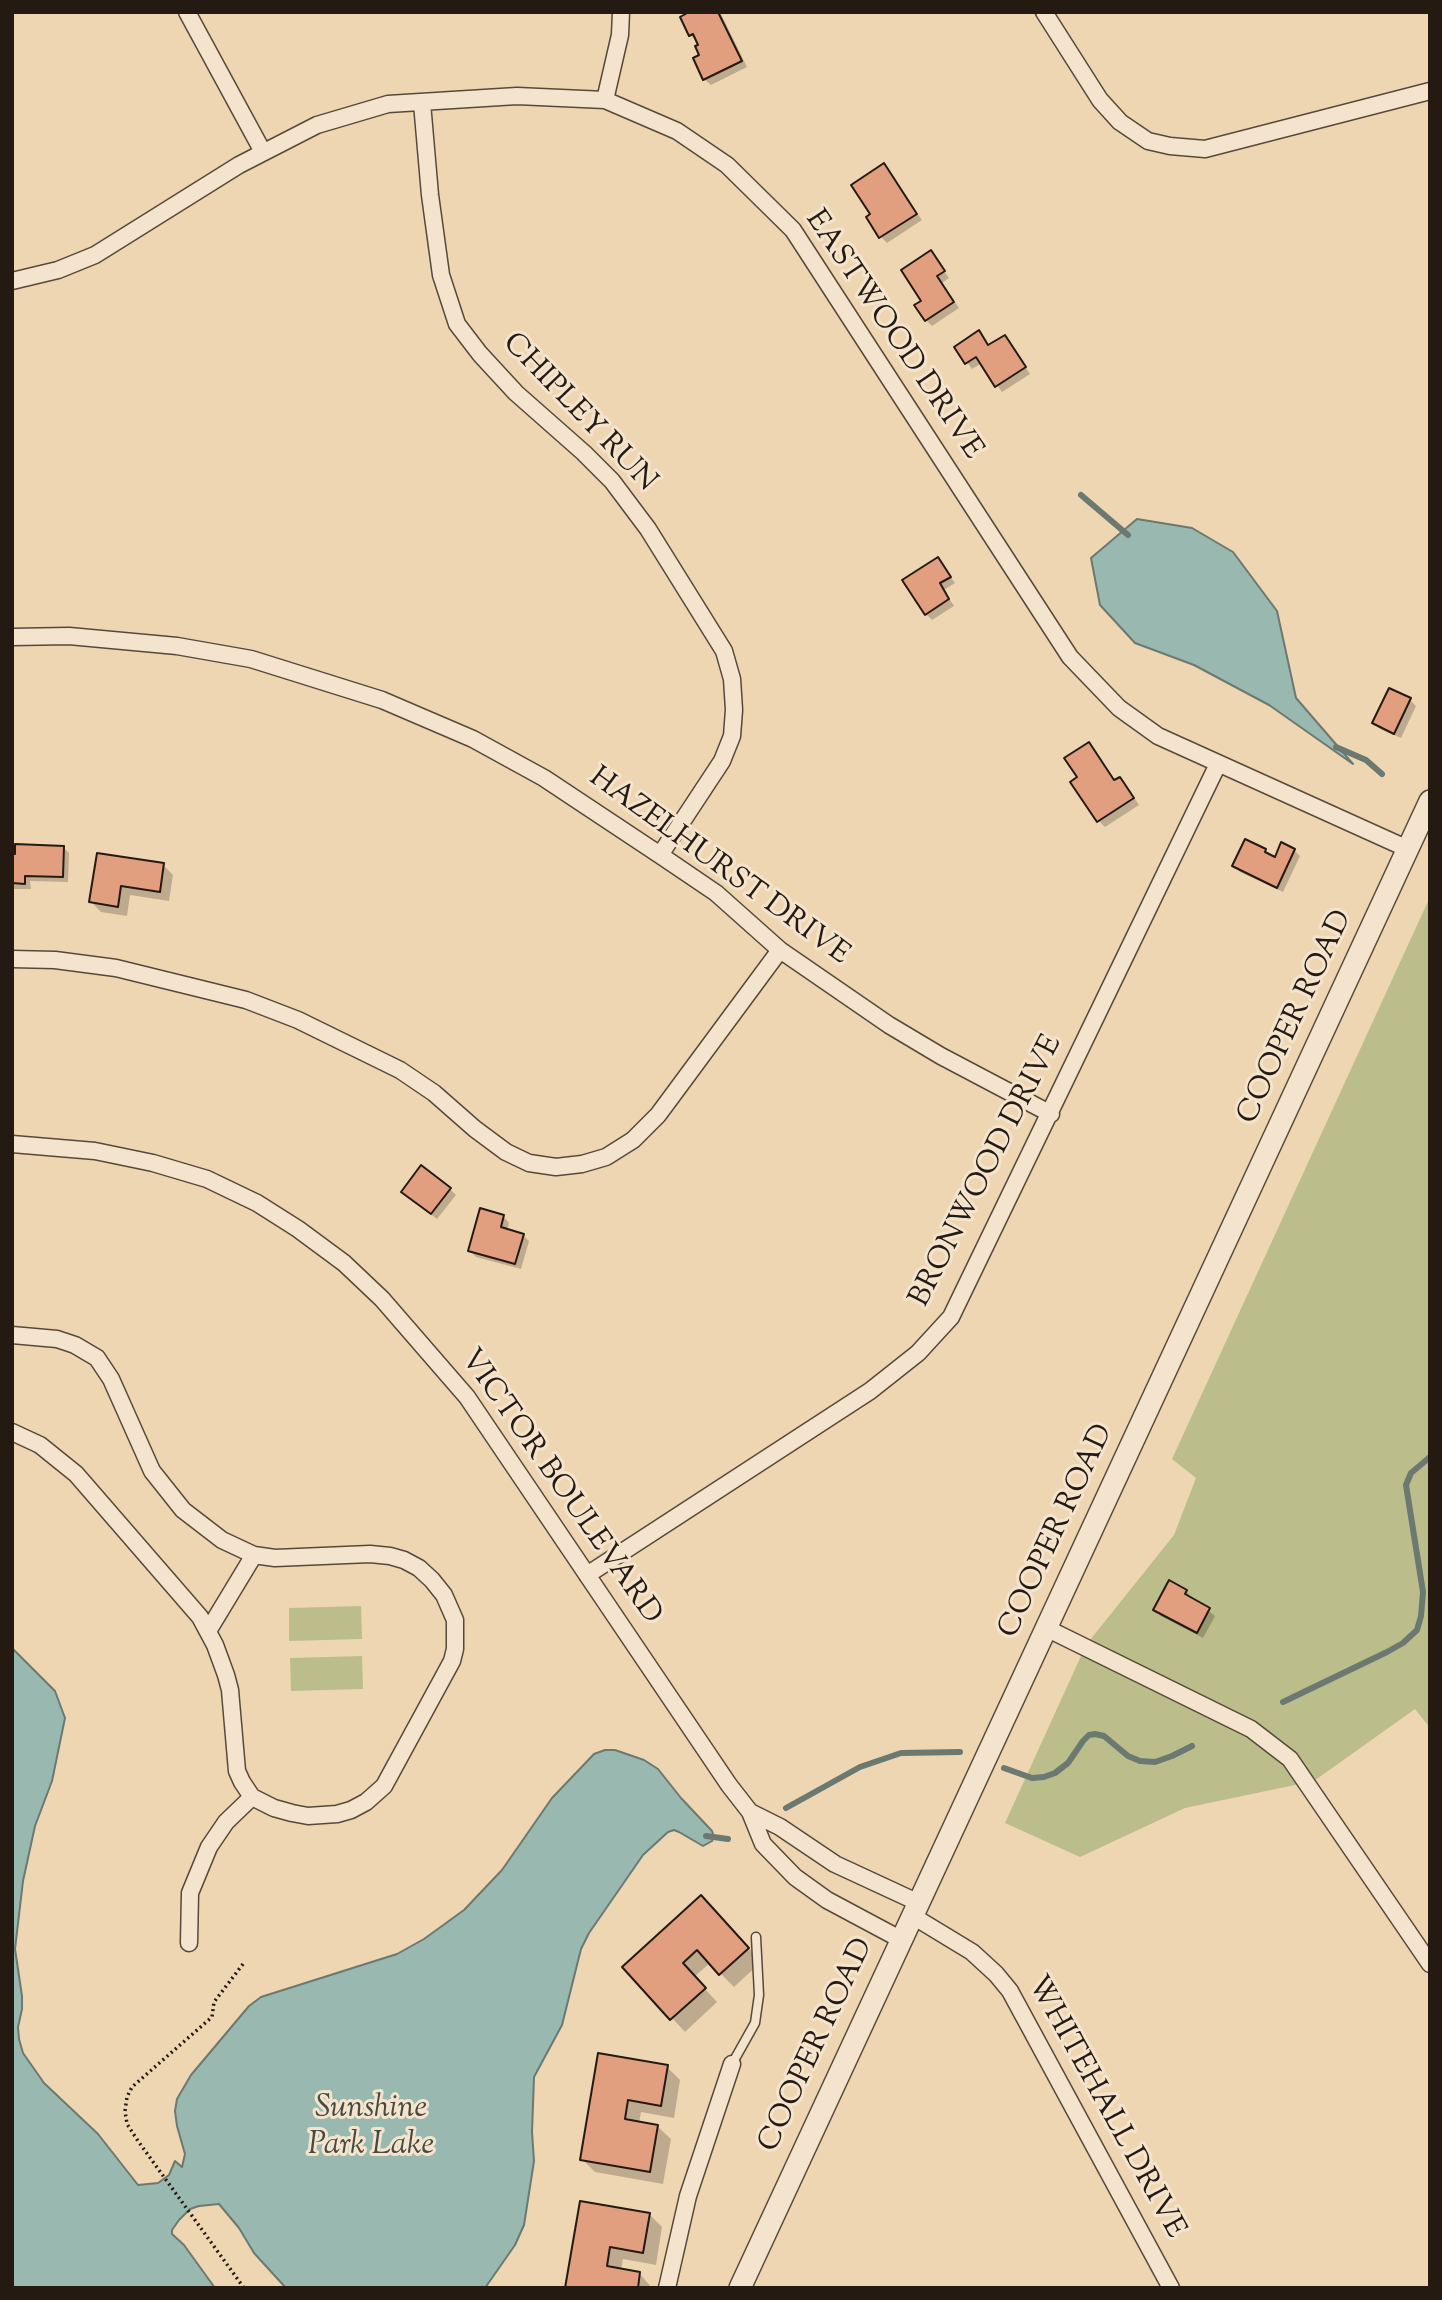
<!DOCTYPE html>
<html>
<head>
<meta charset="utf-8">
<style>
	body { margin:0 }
	#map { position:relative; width:1442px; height:2300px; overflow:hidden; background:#eed6b3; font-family:"Sorts Mill Goudy",serif }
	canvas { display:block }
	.frame { position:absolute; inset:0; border:14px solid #251a12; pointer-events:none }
</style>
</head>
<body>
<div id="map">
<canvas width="1442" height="2300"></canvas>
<div class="frame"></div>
</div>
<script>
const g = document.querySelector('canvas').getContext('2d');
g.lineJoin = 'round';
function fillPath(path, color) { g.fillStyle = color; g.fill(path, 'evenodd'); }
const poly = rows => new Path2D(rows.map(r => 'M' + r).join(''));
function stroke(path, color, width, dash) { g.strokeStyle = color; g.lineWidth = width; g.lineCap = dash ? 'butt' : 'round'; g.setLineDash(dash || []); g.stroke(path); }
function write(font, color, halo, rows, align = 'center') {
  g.font = font + ' "Sorts Mill Goudy",serif'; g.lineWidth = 6; g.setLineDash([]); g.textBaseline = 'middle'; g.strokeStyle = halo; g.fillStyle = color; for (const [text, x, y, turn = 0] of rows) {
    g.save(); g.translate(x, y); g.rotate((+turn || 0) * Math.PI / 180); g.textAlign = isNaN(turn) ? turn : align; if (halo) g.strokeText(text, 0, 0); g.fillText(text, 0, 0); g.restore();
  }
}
fillPath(poly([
	[1430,897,1430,1728,1415,1709,1314,1781,1185,1808,1080,1857,1005,1823,1086,1645,1174,1535,1196,1478,1172,1459],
	[361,1606,362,1639,289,1641,289,1608],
	[362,1656,363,1689,291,1691,290,1658]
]), '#bbbd8b');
const water = poly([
	[1137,519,1192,528,1233,552,1277,611,1296,698,1353,764,1269,705,1194,665,1135,643,1100,605,1091,558,1137,519],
	[12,1648,55,1691,65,1718,52,1781,35,1826,23,1881,15,1949,22,1996,22,2009,18,2027,19,2039,23,2053,44,2083,98,2134,138,2185,158,2183,169,2175,175,2161,182,2167,185,2154,177,2126,175,2111,177,2099,191,2075,249,2006,261,1997,397,1954,424,1939,464,1910,502,1870,552,1798,594,1754,605,1750,615,1750,644,1760,658,1769,681,1798,712,1831,714,1837,712,1841,703,1846,679,1832,674,1830,668,1832,643,1855,589,1933,581,1949,562,2025,534,2077,532,2132,534,2161,524,2225,515,2245,485,2288,286,2288,254,2253,239,2228,219,2204,199,2206,190,2209,179,2220,172,2230,172,2234,184,2245,215,2288,12,2288,12,1648]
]);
fillPath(water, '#99b9b0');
stroke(water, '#6b7971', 2);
fillPath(poly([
	[693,12,720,12,747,67,711,85,704,79,697,41,690,35],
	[884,166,922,220,887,243,881,237,872,214],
	[931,253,949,278,942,283,959,308,932,326,926,320,923,301],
	[979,333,990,346,1005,337,1030,374,1002,392,982,363,972,369,956,347],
	[938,560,955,583,944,590,954,606,932,620,926,614],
	[1410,700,1416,706,1401,738,1380,729,1374,723],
	[1088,744,1116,782,1120,779,1126,785,1139,805,1105,827,1099,821,1079,777],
	[63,847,69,853,68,882,30,881,31,889,12,889,12,856],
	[1265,850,1276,859,1294,850,1300,856,1283,892,1240,872,1234,866],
	[98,855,163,865,173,875,169,901,130,895,127,916,101,912,91,902],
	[450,1189,456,1195,437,1219,409,1198],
	[503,1216,509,1223,507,1231,523,1235,529,1241,521,1269,476,1257,470,1251],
	[1186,1592,1215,1616,1203,1638,1161,1616,1155,1610],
	[714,1910,761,1962,734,1987,710,1963,694,1977,717,2002,685,2032,625,1967],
	[599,2056,667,2067,680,2080,674,2118,641,2112,639,2123,657,2126,671,2139,663,2184,595,2172,582,2159],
	[581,2203,649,2214,662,2227,656,2265,623,2259,621,2270,639,2273,652,2288,567,2288]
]), '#0003');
stroke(poly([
	[1081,495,1128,535],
	[1336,747,1366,760,1382,774],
	[1283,1702,1387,1652,1403,1643,1417,1630,1421,1616,1423,1592,1406,1485,1411,1473,1430,1457],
	[1004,1768,1032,1778,1044,1777,1055,1773,1068,1763,1083,1741,1089,1735,1095,1734,1104,1736,1128,1756,1140,1761,1155,1762,1172,1756,1192,1746],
	[786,1808,860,1767,901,1753,960,1752],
	[706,1836,728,1839]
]), '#6b7971', 6);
const building = poly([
	[689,12,718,12,742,61,703,80,693,58,699,55,695,46,698,45,693,34,689,36,680,17,689,12],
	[884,163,917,214,879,238,866,217,870,214,851,185,884,163],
	[931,250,945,271,937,276,954,302,925,321,914,305,921,301,901,270,931,250],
	[979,330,988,345,1005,335,1026,367,995,387,976,357,965,364,954,347,979,330],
	[938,557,951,577,940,583,949,599,925,615,902,580,938,557],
	[1389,688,1411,698,1394,734,1372,723,1389,688],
	[1089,742,1114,780,1120,777,1134,798,1097,822,1070,782,1077,777,1064,758,1089,742],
	[1245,839,1266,849,1265,852,1275,857,1281,842,1295,849,1277,888,1232,866,1245,839],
	[15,844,64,846,63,877,25,876,25,884,12,883,12,854,15,854,15,844],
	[97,853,164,863,160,892,121,886,118,907,89,902,97,853],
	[421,1165,451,1188,431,1214,401,1192,421,1165],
	[480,1208,504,1215,501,1227,524,1234,515,1264,468,1251,480,1208],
	[1169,1580,1187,1590,1185,1594,1210,1608,1197,1633,1153,1610,1169,1580],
	[701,1895,749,1948,719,1975,697,1950,683,1963,706,1988,670,2020,622,1967,701,1895],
	[598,2053,668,2065,661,2106,628,2100,625,2119,658,2125,650,2172,580,2160,598,2053],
	[580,2201,650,2213,643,2253,610,2247,607,2266,640,2272,638,2288,565,2288,580,2201]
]);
fillPath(building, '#e29f80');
stroke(building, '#251a12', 2);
const service = poly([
	[732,2064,755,2023,759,1995,756,1937]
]);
const minor = poly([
	[187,12,263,152],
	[1044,12,1100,100,1120,122,1148,141,1170,146,1205,149,1430,91],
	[605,100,620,35,621,12],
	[422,103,430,195,441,275,457,324,480,354,516,393,584,453,612,481,648,529,724,651,732,679,734,710,732,736,722,761,660,855],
	[12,281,58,270,95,255,239,165,317,125,388,104,517,96,605,100,677,131,727,165,793,230,1070,657,1119,708,1158,736,1408,849],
	[12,637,69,636,177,646,251,659,382,700,473,739,544,778,660,855,716,893,780,950,889,1025,941,1056,1051,1114],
	[12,959,55,960,116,968,246,1000,298,1020,400,1070,434,1093,475,1129,506,1152,529,1163,556,1167,582,1164,606,1157,633,1140,658,1115,780,950],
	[12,1144,95,1151,153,1163,207,1179,257,1203,298,1229,344,1263,382,1299,467,1397,729,1785,750,1812],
	[12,1335,57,1339,75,1345,97,1358,111,1379,152,1471,183,1510,222,1540,254,1555,275,1558,370,1554,390,1556,404,1560,419,1568,432,1580,444,1595,455,1620,455,1649,452,1661,384,1786,366,1802,351,1810,337,1814,308,1816,292,1813,274,1808,252,1797,242,1782,237,1771,230,1690,226,1675,215,1645,200,1617,76,1474,40,1445,12,1432],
	[587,1575,870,1391,918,1353,951,1317,1218,764],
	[1046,1628,1251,1729,1290,1759,1430,1964],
	[208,1631,254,1555],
	[911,1915,972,1952,996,1974,1010,1991,1171,2288],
	[900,1939,827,1900,795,1877,763,1844,750,1812,780,1827,835,1864,917,1902],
	[189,1943,190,1893,209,1847,226,1822,252,1797],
	[667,2288,688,2196,732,2064]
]);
const tertiary = poly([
	[740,2288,1430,801]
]);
stroke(service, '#57493a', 11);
stroke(minor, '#57493a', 19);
stroke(tertiary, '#57493a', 24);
stroke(poly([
	[243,1964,214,2002,212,2017,132,2087,127,2097,125,2111,127,2124,138,2141,244,2288]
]), '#251a12', 3.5, [2, 3.5]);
stroke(service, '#f4e4ce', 8);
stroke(minor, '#f4e4ce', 16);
stroke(tertiary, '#f4e4ce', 21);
write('30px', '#251a12', '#f4e4ce', [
	["EASTWOOD DRIVE",892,336,56],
	["CHIPLEY RUN",578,414,46],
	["HAZELHURST DRIVE",718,868,36],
	["COOPER ROAD",1297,1018,-65],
	["BRONWOOD DRIVE",988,1172,-63],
	["VICTOR BOULEVARD",559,1488,55],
	["COOPER ROAD",1058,1532,-65],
	["COOPER ROAD",818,2046,-65],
	["WHITEHALL DRIVE",1104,2108,61]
]);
write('italic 32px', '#484a41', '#f4e4ce', [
	["Sunshine",371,2111],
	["Park Lake",371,2148]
]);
</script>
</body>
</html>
